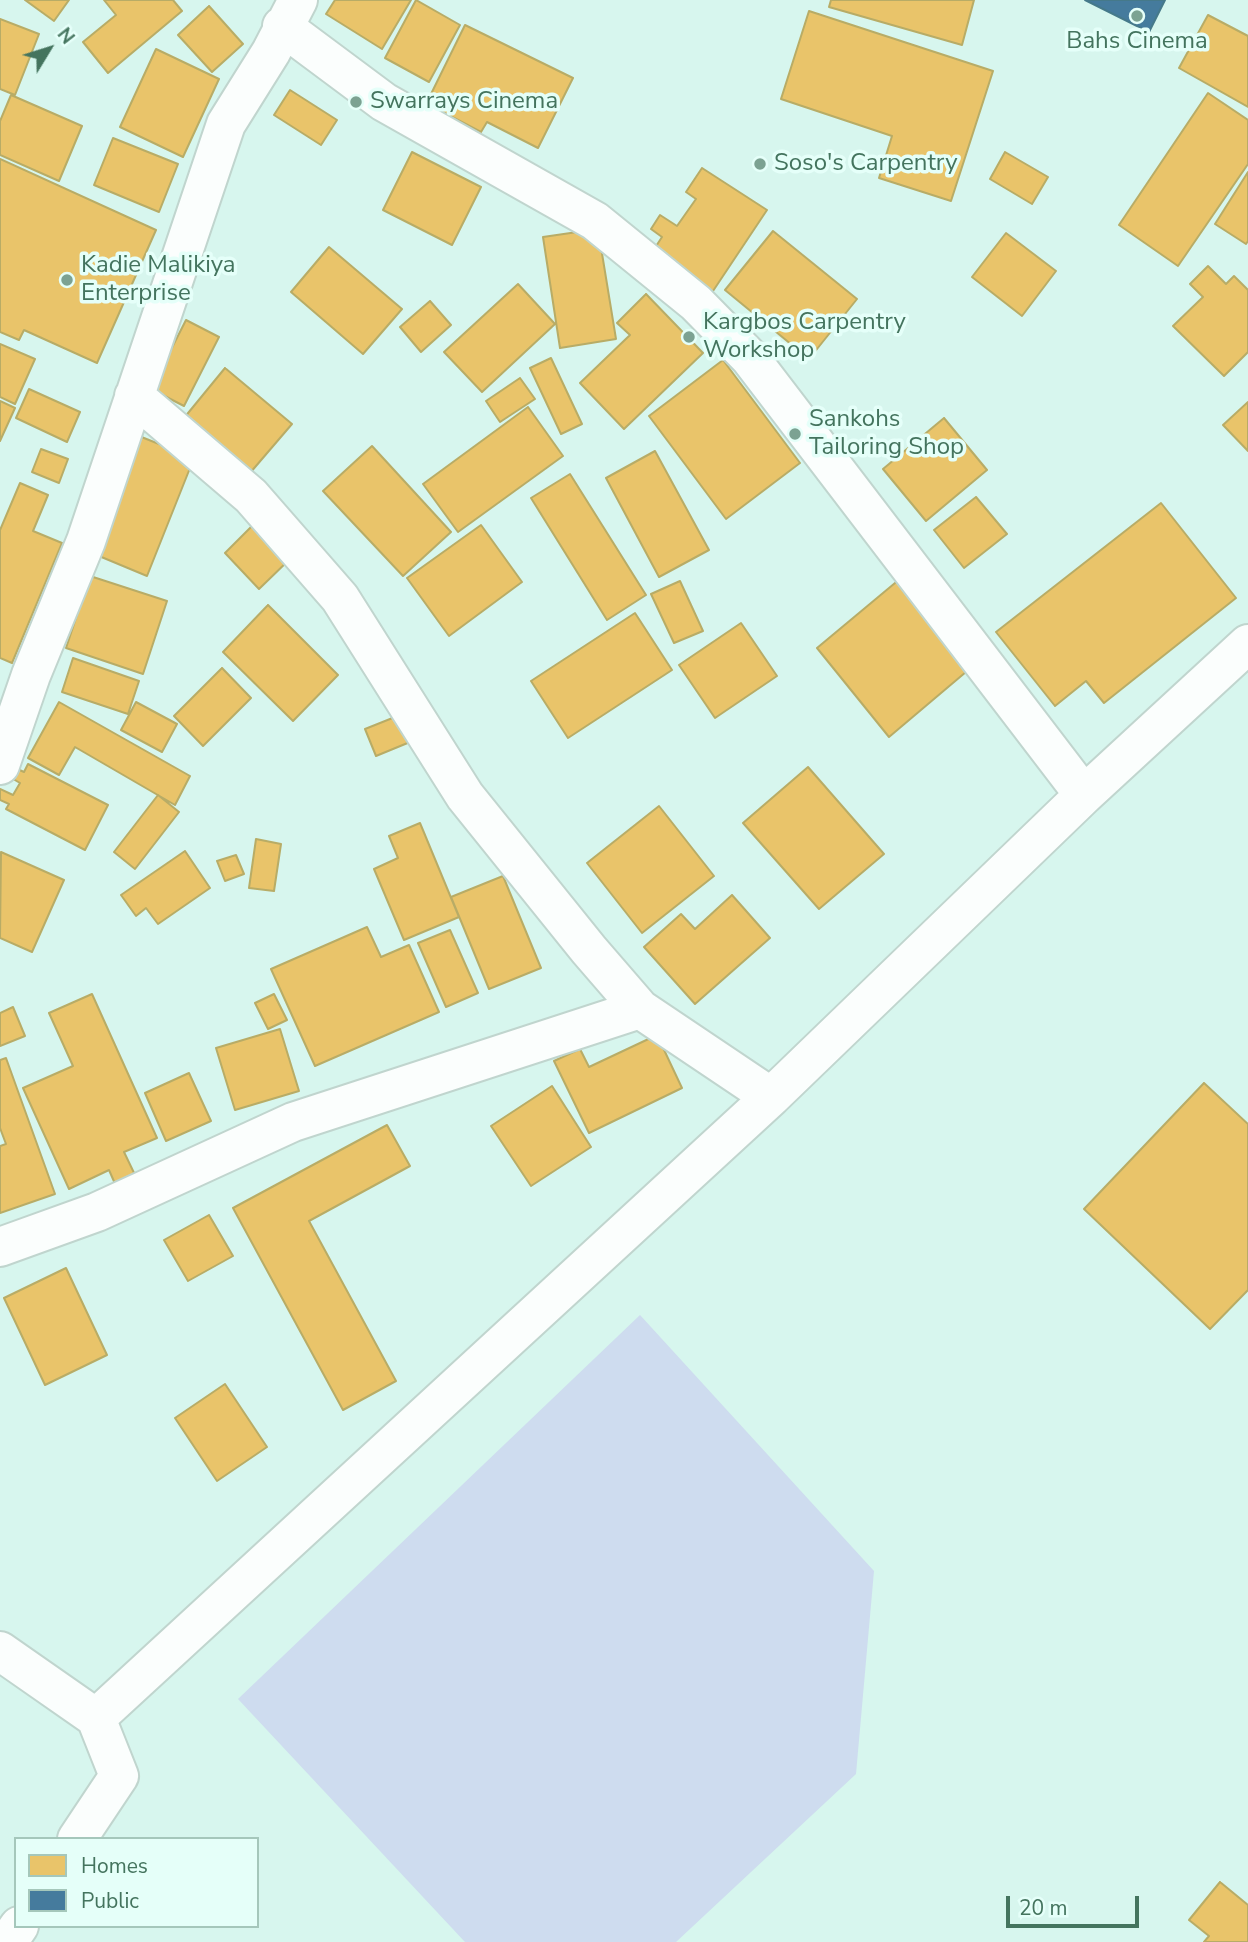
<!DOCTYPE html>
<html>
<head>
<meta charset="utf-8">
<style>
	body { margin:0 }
	#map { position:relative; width:1248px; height:1942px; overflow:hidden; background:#e5f6f3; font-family:"Nunito Sans",sans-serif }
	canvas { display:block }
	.legend { position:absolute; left:14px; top:1837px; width:245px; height:91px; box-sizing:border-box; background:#e5fff9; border:2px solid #a5c7bb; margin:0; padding:9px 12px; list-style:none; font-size:21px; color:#44745e }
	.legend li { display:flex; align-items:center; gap:14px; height:35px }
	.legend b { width:35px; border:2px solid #a5c7bb }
	.north { position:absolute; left:14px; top:14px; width:70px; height:70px; -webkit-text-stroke:5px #e5fff9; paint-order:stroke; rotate:52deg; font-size:19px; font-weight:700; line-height:28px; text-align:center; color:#44745e }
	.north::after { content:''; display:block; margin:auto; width:24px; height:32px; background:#44745e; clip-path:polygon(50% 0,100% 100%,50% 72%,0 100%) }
	.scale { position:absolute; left:1006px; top:1896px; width:133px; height:32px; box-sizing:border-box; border:4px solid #44745e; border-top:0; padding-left:9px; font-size:21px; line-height:24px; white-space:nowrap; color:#44745e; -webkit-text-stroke:5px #e5fff9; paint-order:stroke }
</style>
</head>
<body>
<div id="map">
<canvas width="1248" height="1942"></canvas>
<ul class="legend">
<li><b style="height:19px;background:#e9c46a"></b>Homes</li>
<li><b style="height:19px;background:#457b9d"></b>Public</li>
</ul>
<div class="north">N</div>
<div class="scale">20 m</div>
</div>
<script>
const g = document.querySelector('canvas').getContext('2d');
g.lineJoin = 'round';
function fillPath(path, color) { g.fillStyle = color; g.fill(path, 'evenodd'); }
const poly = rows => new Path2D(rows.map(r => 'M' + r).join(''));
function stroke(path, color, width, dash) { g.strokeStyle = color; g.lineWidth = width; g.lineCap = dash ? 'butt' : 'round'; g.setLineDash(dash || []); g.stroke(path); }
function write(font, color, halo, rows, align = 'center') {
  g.font = font + ' "Nunito Sans",sans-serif'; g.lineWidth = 7; g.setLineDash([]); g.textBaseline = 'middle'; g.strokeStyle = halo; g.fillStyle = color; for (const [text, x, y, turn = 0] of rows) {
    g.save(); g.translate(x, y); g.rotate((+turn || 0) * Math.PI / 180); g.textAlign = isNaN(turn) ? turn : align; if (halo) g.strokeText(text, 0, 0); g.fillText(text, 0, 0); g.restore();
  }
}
fillPath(poly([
	[0,0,1248,0,1248,1942,0,1942],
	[16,1839,257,1839,257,1926,16,1926]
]), '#d7f6ee');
fillPath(poly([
	[640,1315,874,1571,856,1774,676,1942,465,1942,238,1699]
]), '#cedcef');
const homes = poly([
	[25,0,69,0,54,21,25,0],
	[104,0,173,0,182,11,108,73,83,42,116,15,104,0],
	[335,0,411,0,382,49,326,14,335,0],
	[416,0,460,25,429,82,385,58,416,0],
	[831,0,974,0,962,45,829,7,831,0],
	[209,6,243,44,212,72,178,35,209,6],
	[809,11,993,71,951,201,879,178,892,136,781,99,809,11],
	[1208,15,1248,36,1248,107,1179,68,1208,15],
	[0,19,39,34,15,95,0,89,0,19],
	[465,25,573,78,538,148,487,122,481,132,435,108,440,98,431,94,465,25],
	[156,49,219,79,183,157,120,127,156,49],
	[290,90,337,120,321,145,274,115,290,90],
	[1208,93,1248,120,1248,164,1178,266,1119,225,1208,93],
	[11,95,82,126,59,181,0,155,0,121,11,95],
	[113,138,178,164,159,212,94,185,113,138],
	[412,152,481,187,452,245,383,210,412,152],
	[1005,152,1048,177,1032,204,990,179,1005,152],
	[0,159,156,230,97,363,24,330,19,340,0,332,0,159],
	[702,168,767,210,709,297,649,257,662,237,651,229,660,215,677,226,696,199,686,192,702,168],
	[1248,172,1248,241,1246,244,1215,224,1248,172],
	[598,229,616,339,560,348,543,237,598,229],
	[773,231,857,299,809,359,725,290,773,231],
	[1006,233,1056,271,1022,316,972,277,1006,233],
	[329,247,402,309,363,354,291,292,329,247],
	[1208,266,1226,284,1234,276,1248,290,1248,352,1224,376,1173,326,1203,297,1190,284,1208,266],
	[518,284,555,324,482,392,444,352,518,284],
	[646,294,703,353,624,429,580,383,630,335,617,323,646,294],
	[430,301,451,325,421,352,400,327,430,301],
	[186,320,219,337,184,406,151,389,186,320],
	[0,344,35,359,15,404,0,397,0,344],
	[551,358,582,424,561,434,530,368,551,358],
	[723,360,800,463,726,519,649,416,723,360],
	[225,368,292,424,250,473,184,418,225,368],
	[520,378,535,399,500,422,486,401,520,378],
	[29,389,80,412,67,442,16,418,29,389],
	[0,401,15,408,0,441,0,401],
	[1248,402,1248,451,1223,425,1248,402],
	[528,407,563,456,458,532,423,484,528,407],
	[944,418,987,470,926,521,883,469,944,418],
	[134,434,194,458,147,576,87,551,134,434],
	[372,446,451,532,403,576,323,491,372,446],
	[41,449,68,459,59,483,32,472,41,449],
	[655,451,709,550,659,577,606,478,655,451],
	[570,474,646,595,607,620,531,498,570,474],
	[20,483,48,495,33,531,62,543,12,663,0,658,0,530,20,483],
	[976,497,1007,534,964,568,934,530,976,497],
	[1161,503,1236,598,1104,703,1086,681,1055,706,996,632,1161,503],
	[257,521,292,557,259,589,225,553,257,521],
	[481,525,522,582,449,636,407,578,481,525],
	[90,576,167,601,143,674,66,648,90,576],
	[901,578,973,666,889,737,817,648,901,578],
	[680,581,703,631,674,643,651,594,680,581],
	[268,605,338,675,293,721,223,652,268,605],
	[635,613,672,670,568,738,531,681,635,613],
	[741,623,777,676,715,718,679,665,741,623],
	[73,658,139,681,128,714,62,692,73,658],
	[222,668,251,698,203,746,174,716,222,668],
	[59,702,190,776,175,805,75,747,59,775,28,758,59,702],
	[136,702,177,724,162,752,121,730,136,702],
	[400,715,410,742,376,756,365,729,400,715],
	[28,764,108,805,85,850,6,809,9,804,0,800,0,789,13,795,20,783,8,776,13,767,24,772,28,764],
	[808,767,884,854,819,909,743,823,808,767],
	[158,795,179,812,135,869,114,852,158,795],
	[659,806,714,876,642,933,587,863,659,806],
	[420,823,459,917,404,940,374,869,398,858,389,836,420,823],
	[256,839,281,844,274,891,249,888,256,839],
	[185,851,210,888,158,924,146,908,136,916,121,895,185,851],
	[1,852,64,880,32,952,0,938,1,852],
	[236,855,244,874,225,881,217,861,236,855],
	[503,876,541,968,489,989,451,897,503,876],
	[732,895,770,938,695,1004,644,947,681,914,695,929,732,895],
	[367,927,381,957,409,945,439,1012,315,1066,271,969,367,927],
	[450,930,478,993,446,1007,418,943,450,930],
	[92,994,157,1138,124,1152,136,1177,116,1186,109,1170,69,1189,23,1088,73,1066,49,1013,92,994],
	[274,994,287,1020,268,1029,255,1003,274,994],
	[13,1007,25,1036,0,1046,0,1013,13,1007],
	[280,1029,299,1091,235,1110,216,1048,280,1029],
	[657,1035,682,1088,589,1133,554,1061,580,1049,589,1067,657,1035],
	[6,1058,55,1194,0,1213,0,1146,6,1144,0,1128,0,1060,6,1058],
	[189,1073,211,1121,166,1141,145,1093,189,1073],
	[1204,1083,1248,1124,1248,1290,1210,1329,1084,1209,1204,1083],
	[552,1086,591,1147,531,1186,491,1126,552,1086],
	[387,1125,410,1166,309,1221,396,1381,343,1410,233,1208,387,1125],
	[209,1215,233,1256,188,1281,164,1240,209,1215],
	[66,1268,107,1355,45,1385,4,1298,66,1268],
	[225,1384,267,1447,217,1481,175,1418,225,1384],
	[1220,1882,1248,1905,1248,1942,1204,1942,1209,1936,1189,1920,1220,1882]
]);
fillPath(homes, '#e9c46a');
stroke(homes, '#b8ac66', 2);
const public = poly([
	[1085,0,1165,0,1149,32,1085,0]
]);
fillPath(public, '#457b9d');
stroke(public, '#45798a', 2);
const minor = poly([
	[282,26,384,102,595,221,696,303,750,358,1084,795],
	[134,396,251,496,340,598,465,796,589,950,640,1009,771,1097],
	[0,765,31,675,86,541,226,124,271,52,298,0],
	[0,1247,97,1212,293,1122,640,1009],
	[0,1651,96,1718,119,1776,77,1839],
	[96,1718,771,1097,1084,795,1248,644],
	[8,1942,19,1926]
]);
stroke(minor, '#c0d5ce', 42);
stroke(minor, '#fbfefd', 38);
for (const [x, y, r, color] of [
	[1137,16,7,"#7ca292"],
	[356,102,7,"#7ca292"],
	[760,164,7,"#7ca292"],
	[67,280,7,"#7ca292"],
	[689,337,7,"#7ca292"],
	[795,434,7,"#7ca292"]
]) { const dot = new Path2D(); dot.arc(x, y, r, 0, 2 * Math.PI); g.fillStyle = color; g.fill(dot); stroke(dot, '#e5fff9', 2.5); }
write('24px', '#44745e', '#e5fff9', [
	["Bahs Cinema",1137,42,"center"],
	["Swarrays Cinema",370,102],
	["Soso's Carpentry",774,164],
	["Kadie Malikiya",81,266],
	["Enterprise",81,294],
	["Kargbos Carpentry",703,323],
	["Workshop",703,351],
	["Sankohs",809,420],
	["Tailoring Shop",809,448]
], 'left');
</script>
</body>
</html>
